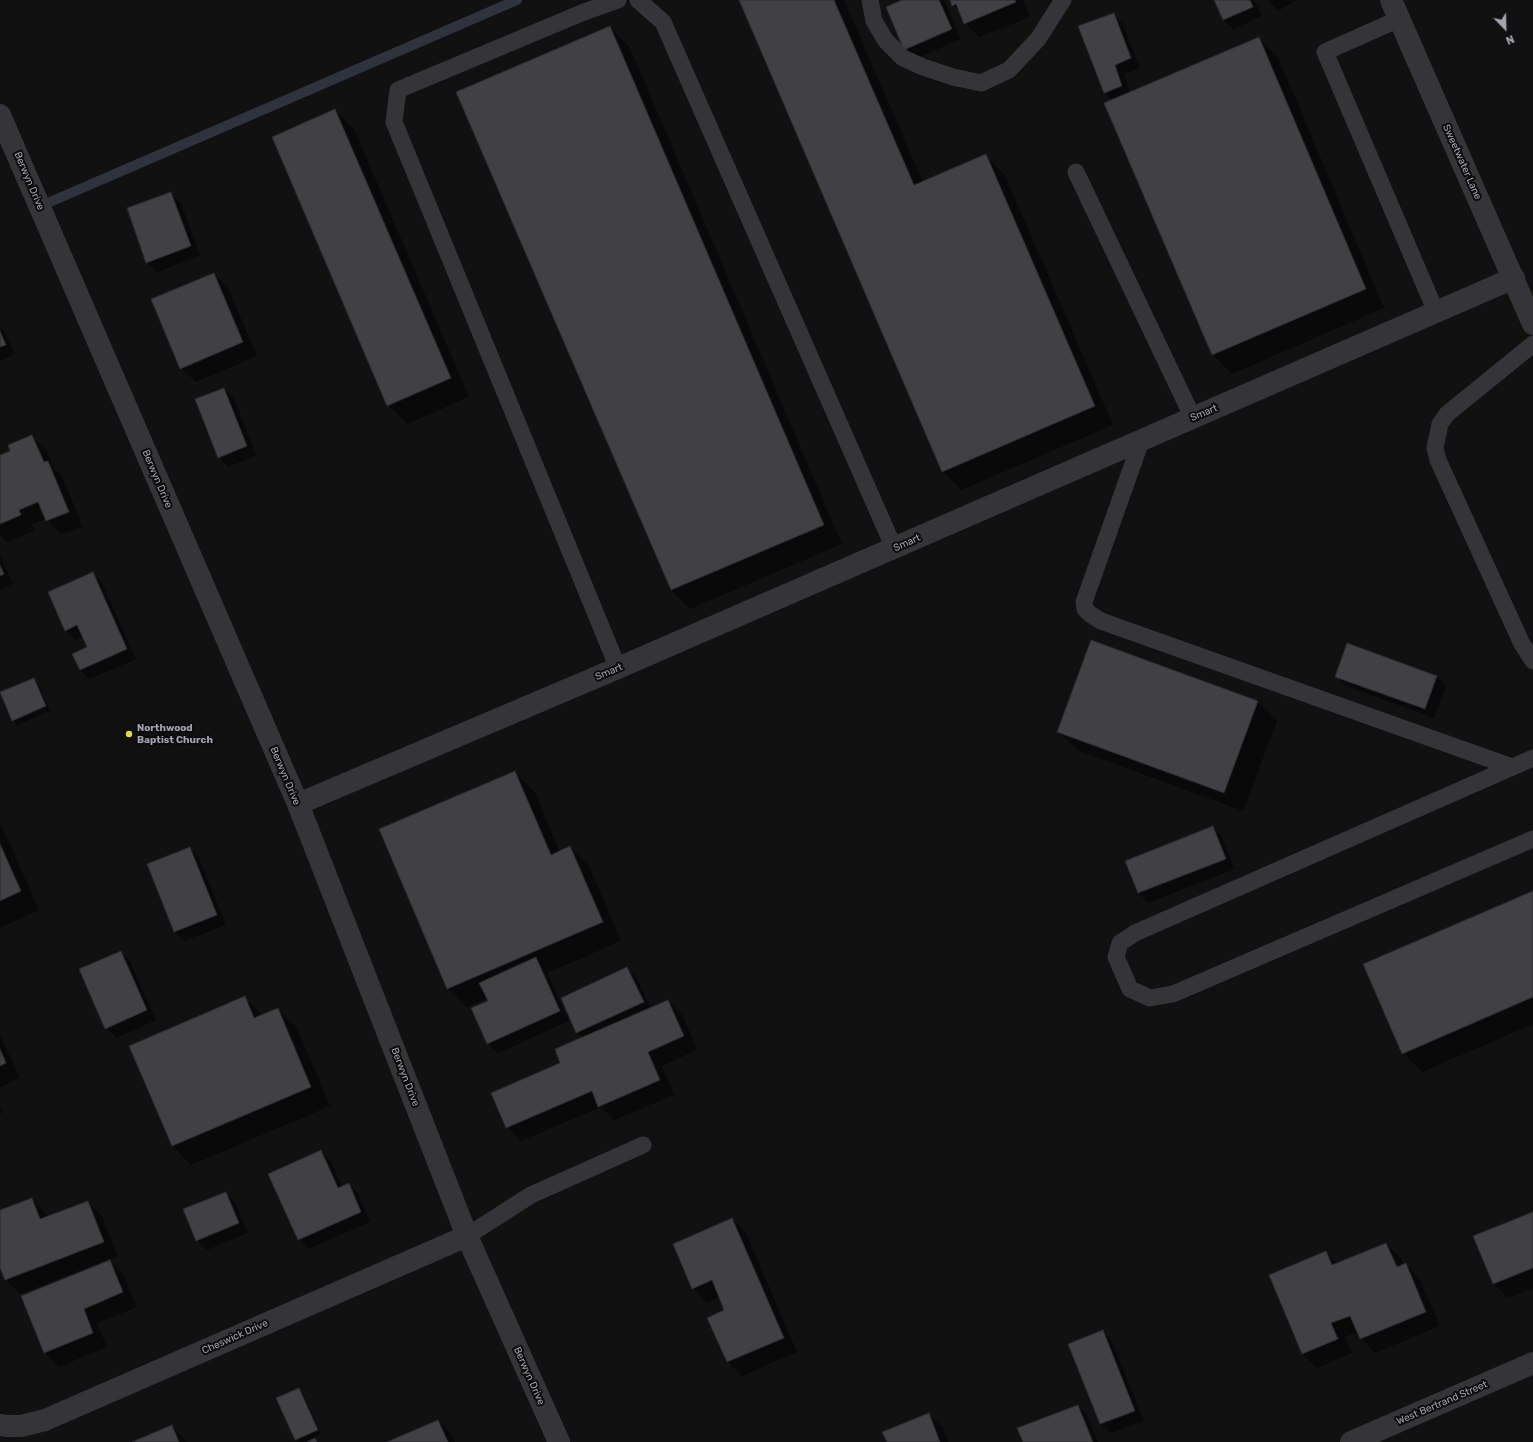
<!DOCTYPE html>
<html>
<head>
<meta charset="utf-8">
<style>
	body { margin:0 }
	#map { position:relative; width:1533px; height:1442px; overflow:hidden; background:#111112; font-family:Rubik,sans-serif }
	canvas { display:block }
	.north { position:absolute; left:1485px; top:8px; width:40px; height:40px; -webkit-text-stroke:3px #0c0c0d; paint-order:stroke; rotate:157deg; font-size:11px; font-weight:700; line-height:16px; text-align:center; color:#a3a3b1 }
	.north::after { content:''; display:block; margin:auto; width:14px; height:18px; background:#a3a3b1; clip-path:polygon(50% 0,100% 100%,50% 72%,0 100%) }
</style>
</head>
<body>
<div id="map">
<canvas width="1533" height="1442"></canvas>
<div class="north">N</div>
</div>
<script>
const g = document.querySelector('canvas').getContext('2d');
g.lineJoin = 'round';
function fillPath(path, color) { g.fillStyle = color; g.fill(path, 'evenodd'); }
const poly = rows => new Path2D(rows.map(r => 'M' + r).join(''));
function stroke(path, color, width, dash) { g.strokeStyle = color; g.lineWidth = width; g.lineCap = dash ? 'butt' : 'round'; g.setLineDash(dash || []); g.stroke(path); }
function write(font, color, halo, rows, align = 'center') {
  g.font = font + ' Rubik,sans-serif'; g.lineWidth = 4; g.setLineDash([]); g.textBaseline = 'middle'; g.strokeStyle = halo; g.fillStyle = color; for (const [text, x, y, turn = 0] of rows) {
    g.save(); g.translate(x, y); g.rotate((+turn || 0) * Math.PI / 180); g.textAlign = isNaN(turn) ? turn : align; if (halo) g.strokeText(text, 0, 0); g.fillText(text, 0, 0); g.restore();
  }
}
fillPath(poly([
	[740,0,844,0,923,182,986,156,1005,175,1113,425,961,490,942,471],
	[904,0,944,0,961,39,915,59,905,50],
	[951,0,1023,0,1030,17,979,37,965,23,960,12,953,5],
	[1215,0,1254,0,1262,16,1234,29,1224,20],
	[1268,0,1297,0,1278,11],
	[1113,14,1123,24,1140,68,1124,74,1130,93,1259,38,1278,57,1384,308,1232,374,1213,355,1106,104,1113,101,1105,92],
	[610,27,629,46,842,544,690,609,671,590],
	[335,110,354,129,469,397,407,424,388,405],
	[171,193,181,203,200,256,157,272,147,262],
	[214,274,228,288,257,356,196,382,181,368],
	[0,327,4,331,15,354,0,361],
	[224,389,234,398,256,456,228,467,219,457],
	[32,436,47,450,54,469,62,476,83,527,61,535,46,519,32,524,35,530,7,542,0,535,0,456,11,451],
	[0,555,13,584,0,589],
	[92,573,102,583,136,659,90,679,80,670,88,647,84,636,76,640,66,631,49,593],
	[1092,641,1258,702,1277,721,1243,811,1077,750,1058,731],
	[1336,676,1436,676,1446,686,1434,718,1346,686],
	[33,679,38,683,50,711,18,725,13,721,1,693],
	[515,772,534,791,560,852,570,847,589,866,621,941,547,973,569,1021,498,1053,488,1043,489,1001,488,998,467,1007,448,988],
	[0,822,39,910,0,928],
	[1213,827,1222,837,1235,869,1148,903,1139,893,1126,861],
	[190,848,199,858,226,925,184,941,175,932],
	[1533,892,1533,1024,1422,1072,1403,1053],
	[121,952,130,961,156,1020,116,1038,106,1028],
	[627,969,637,978,651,1009,668,1001,683,1016,697,1050,662,1066,674,1095,614,1120,601,1107,521,1141,507,1127,583,1038,577,1032],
	[245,998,263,1016,278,1010,297,1028,330,1106,191,1165,172,1146],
	[0,1035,20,1078,0,1087],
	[0,1105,3,1112,0,1114],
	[321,1151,331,1161,342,1187,348,1184,358,1194,370,1222,308,1249,299,1239],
	[226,1193,235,1203,248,1233,207,1250,197,1240],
	[32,1199,46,1214,48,1217,88,1202,102,1216,117,1256,20,1294,6,1280,0,1265,0,1211],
	[1533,1213,1533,1288,1508,1298,1494,1284],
	[732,1219,746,1233,797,1352,742,1376,728,1362,726,1311,720,1297,707,1303,693,1288],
	[1386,1244,1401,1258,1404,1265,1406,1264,1420,1279,1440,1326,1375,1353,1361,1338,1358,1332,1345,1337,1352,1353,1317,1368,1302,1353,1326,1252,1337,1264],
	[110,1261,124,1276,137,1307,97,1323,107,1347,59,1367,45,1353],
	[1102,1331,1112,1341,1144,1421,1111,1433,1101,1424,1069,1344],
	[298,1389,303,1393,321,1434,304,1442,299,1442,296,1439],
	[1078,1406,1087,1415,1098,1442,1024,1442],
	[928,1414,943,1428,948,1442,888,1442],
	[438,1421,452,1435,455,1442,390,1442],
	[172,1426,187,1442,135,1442]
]), '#0007');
stroke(poly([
	[50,202,517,0]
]), '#2f333d', 10);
const building = poly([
	[739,0,834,0,914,185,986,154,1095,406,942,472,739,0],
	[902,0,939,0,952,29,904,50,886,7,902,0],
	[950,0,1015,0,1016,2,964,24,956,4,952,6,950,0],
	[1214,0,1250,0,1253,7,1223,20,1214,0],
	[1114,13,1131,58,1115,65,1122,86,1104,93,1078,26,1114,13],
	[610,26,824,525,671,590,456,92,610,26],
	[1259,37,1366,289,1212,355,1104,103,1259,37],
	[335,109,451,378,387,406,272,137,335,109],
	[171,192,191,246,146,263,127,208,171,192],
	[214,273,243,342,180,369,151,299,214,273],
	[0,331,6,345,0,347,0,331],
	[224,388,247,446,218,458,195,399,224,388],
	[32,435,44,462,48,461,69,512,46,521,38,502,19,510,21,515,0,524,0,455,10,451,8,445,32,435],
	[0,565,4,574,0,576,0,565],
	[93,572,127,649,80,670,72,654,87,647,77,625,65,631,48,592,93,572],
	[1091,640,1258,701,1224,793,1057,732,1091,640],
	[1347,643,1437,676,1425,709,1335,677,1347,643],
	[34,678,46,706,12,721,0,692,34,678],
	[515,771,551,855,570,846,603,922,447,989,379,829,515,771],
	[1213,826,1226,859,1138,893,1125,861,1213,826],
	[0,844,21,891,0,901,0,844],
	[190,847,217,915,174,932,147,864,190,847],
	[1533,891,1533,997,1402,1054,1363,964,1533,891],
	[121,951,147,1010,105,1029,79,969,121,951],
	[536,957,560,1011,487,1044,471,1008,488,1001,479,983,536,957],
	[627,967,644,1002,576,1033,561,998,627,967],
	[245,996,254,1018,278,1008,311,1087,172,1146,129,1046,245,996],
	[668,1000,684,1036,648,1052,660,1080,598,1107,592,1091,506,1128,491,1093,560,1063,555,1049,668,1000],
	[0,1049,6,1063,0,1066,0,1049],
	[321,1150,338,1188,349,1183,361,1212,298,1240,268,1174,321,1150],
	[226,1192,239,1223,196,1241,183,1209,226,1192],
	[32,1198,40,1219,88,1201,104,1242,5,1280,0,1268,0,1210,32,1198],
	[1533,1212,1533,1268,1493,1284,1473,1236,1533,1212],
	[732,1218,784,1338,727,1362,707,1318,724,1310,712,1280,692,1289,673,1244,732,1218],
	[1386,1243,1397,1267,1406,1263,1426,1312,1360,1339,1350,1316,1331,1323,1338,1339,1302,1354,1269,1275,1326,1251,1332,1265,1386,1243],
	[110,1260,123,1292,84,1309,93,1333,44,1353,21,1296,110,1260],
	[1103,1330,1135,1411,1100,1424,1068,1344,1103,1330],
	[299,1388,318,1430,295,1440,276,1398,299,1388],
	[1078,1405,1093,1442,1023,1442,1017,1428,1078,1405],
	[929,1413,940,1442,887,1442,882,1432,929,1413],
	[438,1420,448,1442,387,1442,438,1420],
	[172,1425,179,1442,132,1442,172,1425],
	[315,1438,317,1442,307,1442,315,1438]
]);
fillPath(building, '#404045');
stroke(building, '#2c2b2e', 1);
stroke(poly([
	[618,0,584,12,398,90,394,122,618,668],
	[638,0,663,22,894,548],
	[870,0,874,21,886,41,903,58,923,67,953,77,981,83,1009,70,1038,39,1063,0],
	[1399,19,1325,52,1436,312],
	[1076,172,1193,418],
	[1533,344,1447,414,1440,424,1435,448,1438,460,1522,644,1533,661],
	[1141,441,1084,602,1085,609,1090,614,1101,621,1512,767],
	[1533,758,1135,933,1120,943,1116,957,1130,989,1150,998,1173,994,1533,839],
	[467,1236,531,1195,643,1145]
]), '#353439', 17);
stroke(poly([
	[0,115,298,804,467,1236,559,1442],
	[298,804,618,668,1514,278],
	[0,1425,7,1426,21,1426,45,1420,467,1236],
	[1351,1442,1533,1363]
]), '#353439', 22);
stroke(poly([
	[1391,0,1533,324]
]), '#353439', 22);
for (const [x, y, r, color] of [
	[129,734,4,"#e0d93b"]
]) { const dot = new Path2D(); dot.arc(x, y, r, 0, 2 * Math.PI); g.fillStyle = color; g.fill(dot); stroke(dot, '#0c0c0d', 1.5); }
write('10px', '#a3a3b1', '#0c0c0d', [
	["Sweetwater Lane",1462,162,66],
	["Berwyn Drive",29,181,67],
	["Smart",1204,413,-23],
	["Berwyn Drive",157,479,67],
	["Smart",907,543,-24],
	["Smart",609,672,-23],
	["Berwyn Drive",285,776,67],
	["Berwyn Drive",405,1077,69],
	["Cheswick Drive",235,1337,-24],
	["Berwyn Drive",529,1376,66],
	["West Bertrand Street",1442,1403,-23]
]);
write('bold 10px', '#a3a3b1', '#0c0c0d', [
	["Northwood",137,728],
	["Baptist Church",137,740]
], 'left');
</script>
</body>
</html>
